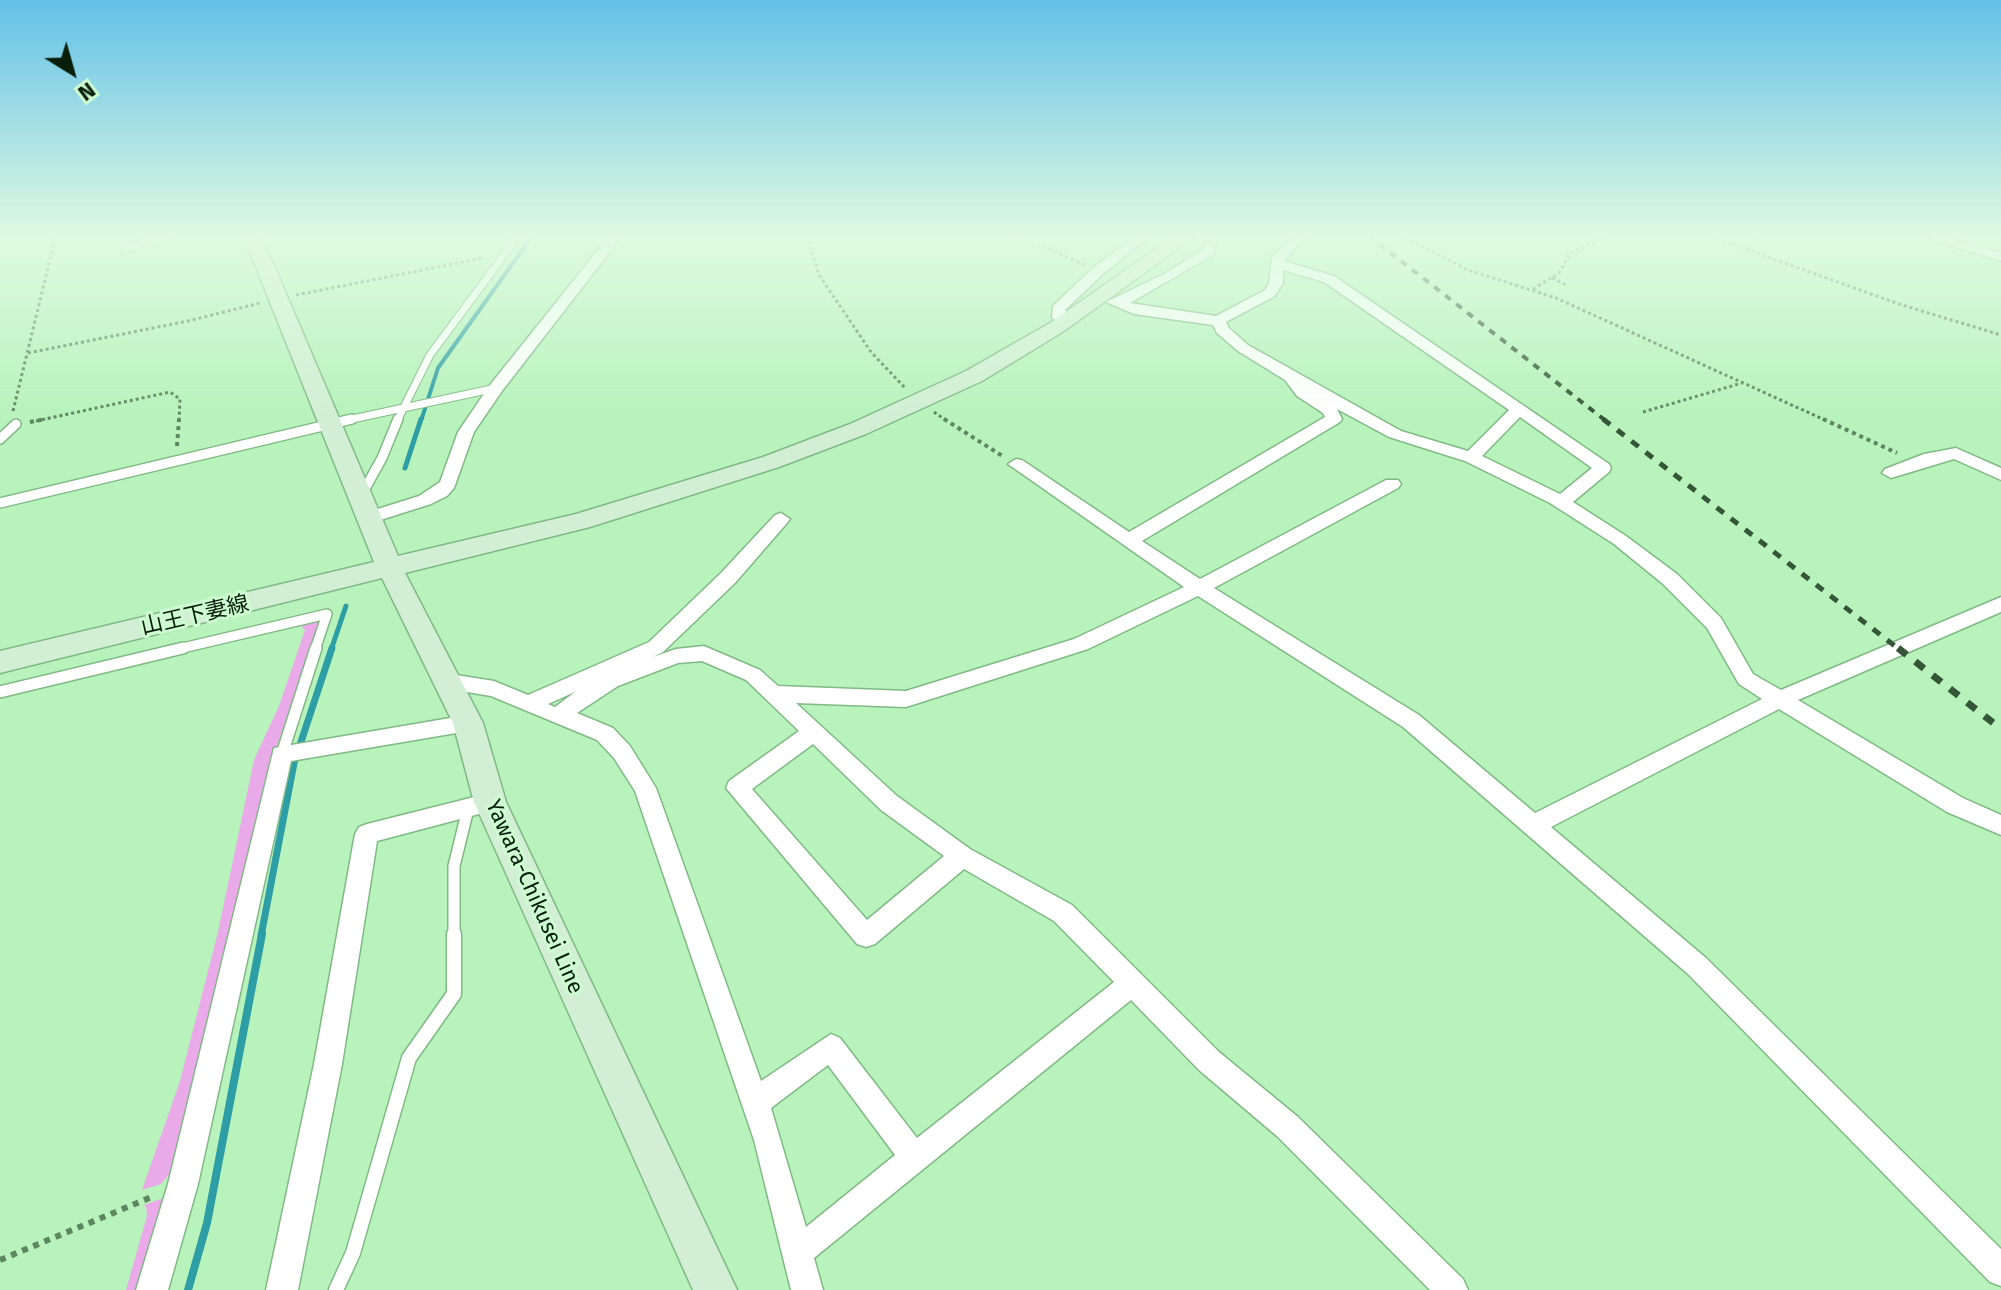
<!DOCTYPE html>
<html>
<head>
<meta charset="utf-8">
<style>
	body { margin:0 }
	#map { position:relative; width:2001px; height:1290px; overflow:hidden; background:#b8f3bc; font-family:"Fira Sans",sans-serif }
	canvas { display:block }
	.north { position:absolute; left:32px; top:32px; width:80px; height:80px; -webkit-text-stroke:6px #cefdd1; paint-order:stroke; rotate:143deg; font-size:22px; font-weight:700; line-height:32px; text-align:center; color:#071e0a }
	.north::after { content:''; display:block; margin:auto; width:28px; height:36px; background:#071e0a; clip-path:polygon(50% 0,100% 100%,50% 72%,0 100%) }
</style>
</head>
<body>
<div id="map">
<canvas width="2001" height="1290"></canvas>
<div class="north">N</div>
</div>
<script>
const g = document.querySelector('canvas').getContext('2d');
g.lineJoin = 'round';
function fillPath(path, color) { g.fillStyle = color; g.fill(path, 'evenodd'); }
const poly = rows => new Path2D(rows.map(r => 'M' + r).join(''));
function stroke(path, color, width, dash) { g.strokeStyle = color; g.lineWidth = width; g.lineCap = dash ? 'butt' : 'round'; g.setLineDash(dash || []); g.stroke(path); }
function write(font, color, halo, rows, align = 'center') {
  g.font = font + ' "Fira Sans","Noto Sans JP",sans-serif'; g.lineWidth = 6; g.setLineDash([]); g.textBaseline = 'middle'; g.strokeStyle = halo; g.fillStyle = color; for (const [text, x, y, turn = 0] of rows) {
    g.save(); g.translate(x, y); g.rotate((+turn || 0) * Math.PI / 180); g.textAlign = isNaN(turn) ? turn : align; if (halo) g.strokeText(text, 0, 0); g.fillText(text, 0, 0); g.restore();
  }
}
fillPath(poly([
	[315,620,320,622,273,757,172,1171,161,1184,142,1190,180,1081,218,932,254,760,279,706,305,630,299,624],
	[163,1198,170,1198,148,1290,126,1290,147,1216,146,1206,142,1206]
]), '#eaa9e9');
stroke(poly([
	[421,421,438,368,533,235]
]), '#2d9ea5', 4);
stroke(poly([
	[405,468,421,419],
	[331,650,346,606]
]), '#2d9ea5', 5);
stroke(poly([
	[261,936,294,763,332,648]
]), '#2d9ea5', 7);
stroke(poly([
	[188,1290,207,1223,262,934]
]), '#2d9ea5', 8);
const laneFar3 = poly([
	[126,247,177,235],
	[343,421,496,388],
	[397,421,430,355,519,235]
]);
const laneFar2 = poly([
	[0,439,16,424],
	[362,494,382,458,398,419],
	[0,503,352,419],
	[174,650,327,614,315,650]
]);
const laneFar1 = poly([
	[0,692,183,648],
	[282,754,316,648],
	[454,936,454,866,468,809]
]);
const lane = poly([
	[336,1290,353,1253,409,1058,454,994,454,934]
]);
const street = poly([
	[610,235,623,235,502,391,474,432,454,488,447,496,431,504,371,523,365,521,362,517,365,513,419,496,440,482,458,432,490,385,610,235],
	[1017,235,1033,235,1022,241,1017,240,1017,235],
	[1137,235,1151,235,1103,274,1065,310,1073,320,1071,323,1061,323,1052,318,1053,306,1093,268,1137,235],
	[1206,235,1218,235,1213,255,1130,303,1216,316,1265,290,1269,283,1272,257,1294,235,1307,235,1284,261,1334,276,1609,464,1611,468,1609,472,1573,502,1626,536,1677,574,1721,618,1753,674,1781,690,2001,597,2001,612,1798,700,1963,798,2001,815,2001,835,1947,812,1779,709,1551,827,1706,958,2001,1249,2001,1286,1990,1282,1688,974,1403,727,1198,596,1088,649,906,707,796,703,897,796,970,849,1072,905,1219,1052,1298,1117,1463,1279,1468,1290,1430,1290,1278,1137,1199,1070,1131,1000,814,1258,823,1290,791,1290,754,1140,635,791,614,758,597,740,491,696,443,688,440,682,443,676,450,674,494,681,528,695,649,642,721,573,775,515,781,513,790,519,787,523,735,583,663,652,653,657,676,649,704,646,760,670,778,686,906,691,1074,639,1184,587,1008,464,1016,459,1022,460,1129,532,1325,417,1323,413,1297,396,1285,380,1238,351,1217,333,1213,325,1134,314,1106,302,1166,273,1202,250,1206,235],
	[1283,270,1324,282,1509,410,1468,451,1401,431,1248,345,1229,328,1226,322,1275,296,1283,283,1283,270],
	[1337,409,1389,437,1465,461,1550,503,1614,544,1663,584,1707,628,1739,684,1762,699,1535,813,1419,715,1214,588,1398,488,1401,484,1398,480,1386,480,1200,579,1142,541,1340,422,1342,419,1337,409],
	[1520,417,1592,468,1560,494,1482,456,1520,417],
	[702,661,746,680,799,731,729,781,726,788,857,944,866,947,875,944,964,869,1054,921,1114,982,917,1138,840,1038,831,1034,761,1081,656,788,630,746,613,728,577,713,618,686,678,663,702,661],
	[575,692,555,707,548,704,575,692],
	[813,744,881,810,944,856,867,920,752,789,813,744],
	[828,1065,895,1155,806,1227,771,1108,828,1065],
	[1918,235,1938,235,2001,253,2001,261,1918,235],
	[1956,448,2001,468,2001,480,1954,459,1891,478,1882,473,1885,469,1924,454,1956,448],
	[468,715,476,717,479,723,476,729,468,731,291,761,198,1184,168,1290,136,1290,168,1184,274,748,468,715],
	[490,793,498,795,501,802,498,809,377,841,342,1064,298,1290,266,1290,314,1064,355,834,359,827,367,824,490,793]
]);
const secondary = poly([
	[243,235,261,235,398,556,576,514,763,457,850,424,966,371,1050,323,1176,235,1197,235,1064,331,982,381,866,434,779,467,590,527,405,573,483,723,506,802,737,1290,693,1290,474,802,453,723,382,578,0,673,0,651,374,562,243,235]
]);
stroke(laneFar3, '#80b985', 9);
stroke(laneFar2, '#80b985', 12);
stroke(laneFar1, '#80b985', 14);
stroke(lane, '#80b985', 17);
stroke(street, '#80b985', 3);
stroke(secondary, '#80b985', 3);
stroke(poly([
	[811,235,809,244,819,275,871,352,906,389],
	[1400,235,1468,270,1556,298,1827,421],
	[1706,235,1902,305,2001,335],
	[1038,244,1084,265],
	[1748,250,1762,235],
	[1552,278,1567,285],
	[1533,289,1559,273,1571,252,1614,235],
	[296,295,483,258],
	[28,353,188,321,260,303],
	[13,411,56,235],
	[934,412,947,421],
	[1643,412,1742,383],
	[36,421,170,392,180,399,179,421]
]), '#5e8661', 3, [3, 3]);
stroke(poly([
	[944,419,1004,457],
	[1823,419,1897,453],
	[30,422,46,419],
	[177,446,179,419]
]), '#5e8661', 4, [4, 4]);
stroke(poly([
	[0,1260,154,1196]
]), '#5e8661', 6, [6, 6]);
stroke(laneFar3, '#fff', 7);
stroke(laneFar2, '#fff', 9);
stroke(laneFar1, '#fff', 11);
stroke(lane, '#fff', 14);
fillPath(street, '#fff');
fillPath(secondary, '#d2efd6');
stroke(poly([
	[1368,235,1606,421]
]), '#355638', 4, [7, 7]);
stroke(poly([
	[1603,419,1900,650]
]), '#355638', 5, [9, 9]);
stroke(poly([
	[1898,648,2001,729]
]), '#355638', 7, [11, 11]);
const sky = g.createLinearGradient(0, 0, 0, 415);
sky.addColorStop(0, '#63c1e8');
sky.addColorStop(0.57, '#dffae1');
sky.addColorStop(1, '#dffae100');
g.fillStyle = sky;
g.fillRect(0, 0, 2001, 415);
write('22px', '#071e0a', '#cefdd1', [
	["山王下妻線",195,616,-13],
	["Yawara-Chikusei Line",534,897,66]
]);
</script>
</body>
</html>
